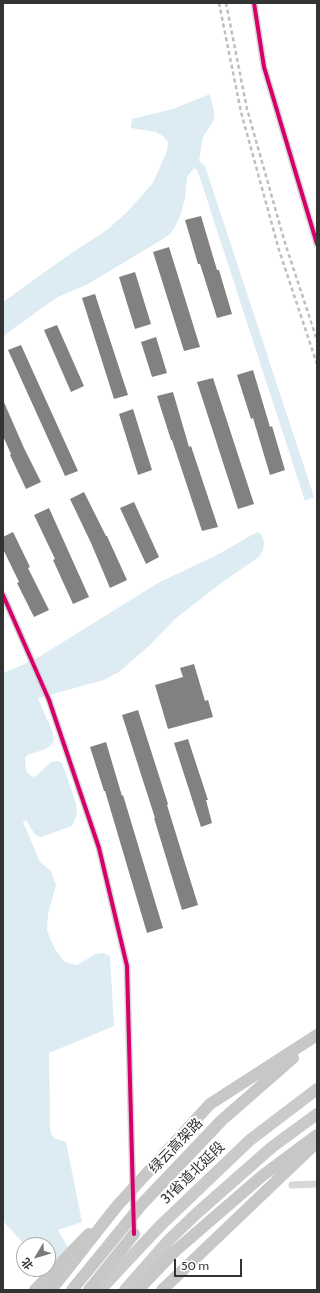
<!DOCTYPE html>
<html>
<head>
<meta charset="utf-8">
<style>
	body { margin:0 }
	#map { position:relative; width:320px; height:1293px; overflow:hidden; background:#fff; font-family:Cabin,"Noto Sans SC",sans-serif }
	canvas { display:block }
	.frame { position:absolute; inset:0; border:4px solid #333; pointer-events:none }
	.north { position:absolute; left:16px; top:1237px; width:40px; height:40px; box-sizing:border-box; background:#fff; border:1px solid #adadad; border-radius:50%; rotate:232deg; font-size:11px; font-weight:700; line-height:16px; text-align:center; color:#333 }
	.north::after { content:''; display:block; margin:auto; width:14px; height:18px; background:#7a7a7a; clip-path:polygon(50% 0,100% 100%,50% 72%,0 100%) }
	.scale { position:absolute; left:174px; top:1259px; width:68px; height:18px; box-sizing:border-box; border:2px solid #333; border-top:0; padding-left:5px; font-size:12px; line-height:14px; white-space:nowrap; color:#333; -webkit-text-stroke:3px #fff; paint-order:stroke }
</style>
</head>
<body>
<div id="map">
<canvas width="320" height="1293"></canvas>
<div class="frame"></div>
<div class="north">北</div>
<div class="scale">50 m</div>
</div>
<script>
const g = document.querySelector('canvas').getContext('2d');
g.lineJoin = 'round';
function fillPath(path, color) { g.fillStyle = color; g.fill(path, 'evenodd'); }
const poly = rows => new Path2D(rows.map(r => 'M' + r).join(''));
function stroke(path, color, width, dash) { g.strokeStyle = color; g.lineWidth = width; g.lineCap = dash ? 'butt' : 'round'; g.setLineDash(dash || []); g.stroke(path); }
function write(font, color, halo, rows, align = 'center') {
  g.font = font + ' Cabin,"Noto Sans SC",sans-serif'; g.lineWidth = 4; g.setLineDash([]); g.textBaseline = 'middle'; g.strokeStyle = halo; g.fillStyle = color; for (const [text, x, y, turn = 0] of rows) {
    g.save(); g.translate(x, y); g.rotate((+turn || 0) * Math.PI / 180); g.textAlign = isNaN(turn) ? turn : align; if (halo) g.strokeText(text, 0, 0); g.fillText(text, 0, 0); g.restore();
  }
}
fillPath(poly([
	[210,94,214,112,214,120,203,137,199,161,205,166,314,497,305,501,199,175,197,170,194,168,187,177,185,199,180,216,175,227,170,234,163,239,88,284,56,298,3,336,3,302,70,254,107,230,126,213,153,183,167,151,168,142,163,136,156,132,131,128,132,119,173,109],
	[257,532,261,534,264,542,263,550,259,557,221,583,175,619,149,646,119,672,104,680,38,698,52,731,54,740,52,744,46,749,27,755,25,758,26,771,32,777,36,776,51,762,58,761,62,763,76,803,77,814,72,826,41,837,37,836,34,833,26,820,23,822,40,862,51,871,56,885,48,914,47,929,49,936,55,949,64,961,70,964,77,965,96,954,103,953,110,956,114,1026,49,1053,50,1126,51,1134,56,1139,66,1142,82,1222,58,1230,74,1258,65,1267,48,1258,48,1245,25,1245,3,1221,3,673,34,660,158,583,217,555]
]), '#ddebf3');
fillPath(poly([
	[201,216,217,270,219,270,232,314,217,318,200,264,198,264,185,220],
	[169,247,200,347,184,351,153,252],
	[135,272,151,324,135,329,119,277],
	[95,294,128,395,114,399,82,298],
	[57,325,84,386,71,392,44,330],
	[156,337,167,373,152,377,141,342],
	[21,345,78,471,65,476,8,350],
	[253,370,270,427,272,426,285,470,270,475,253,418,251,419,237,375],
	[213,378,254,504,238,509,197,382],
	[173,392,189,447,191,446,218,527,202,531,172,440,171,440,157,396],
	[3,400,24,448,41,482,26,489,10,455,11,454,3,436],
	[133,409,152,470,138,475,119,414],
	[84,492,106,536,107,536,127,580,110,588,91,543,70,499],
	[134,502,159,557,146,564,120,508],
	[49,508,89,597,73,604,53,560,55,559,34,515],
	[13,532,30,567,28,568,49,610,34,617,17,583,19,582,3,549,3,537],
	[194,664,205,701,208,700,213,717,168,729,155,685,183,677,180,668],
	[138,710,168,804,167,805,198,905,182,910,154,818,155,818,122,715],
	[188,739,208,800,206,800,212,823,201,827,174,743],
	[106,742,122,796,123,795,163,928,147,933,105,791,104,791,90,747]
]), '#818181');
stroke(poly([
	[254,3,264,67,317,244],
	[3,595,49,700,99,848,127,966,134,1234],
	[292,1185,317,1184]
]), '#d7d7d7', 7);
stroke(poly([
	[100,1290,160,1226,250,1140,317,1089],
	[125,1290,169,1240,196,1214,272,1147,317,1114]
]), '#cacaca', 12);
stroke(poly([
	[35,1290,89,1234],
	[89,1290,134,1234],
	[138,1290,174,1252,262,1176,317,1135],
	[162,1290,312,1147]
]), '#c7c7c7', 12);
stroke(poly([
	[219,3,241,112,279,250,317,364],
	[226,3,247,109,285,243,317,340]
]), '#bebebe', 2.5, [4, 3]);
stroke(poly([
	[51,1290,117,1206,210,1104,317,1035],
	[72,1290,143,1203,222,1120,293,1058]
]), '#c7c7c7', 12);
stroke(poly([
	[254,3,264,67,317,244],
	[3,595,49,700,99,848,127,966,134,1234]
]), '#d6006c', 4);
write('14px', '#333', '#fff', [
	["绿云高架路",176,1146,-46],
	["31省道北延段",193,1173,-44]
]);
</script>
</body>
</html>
